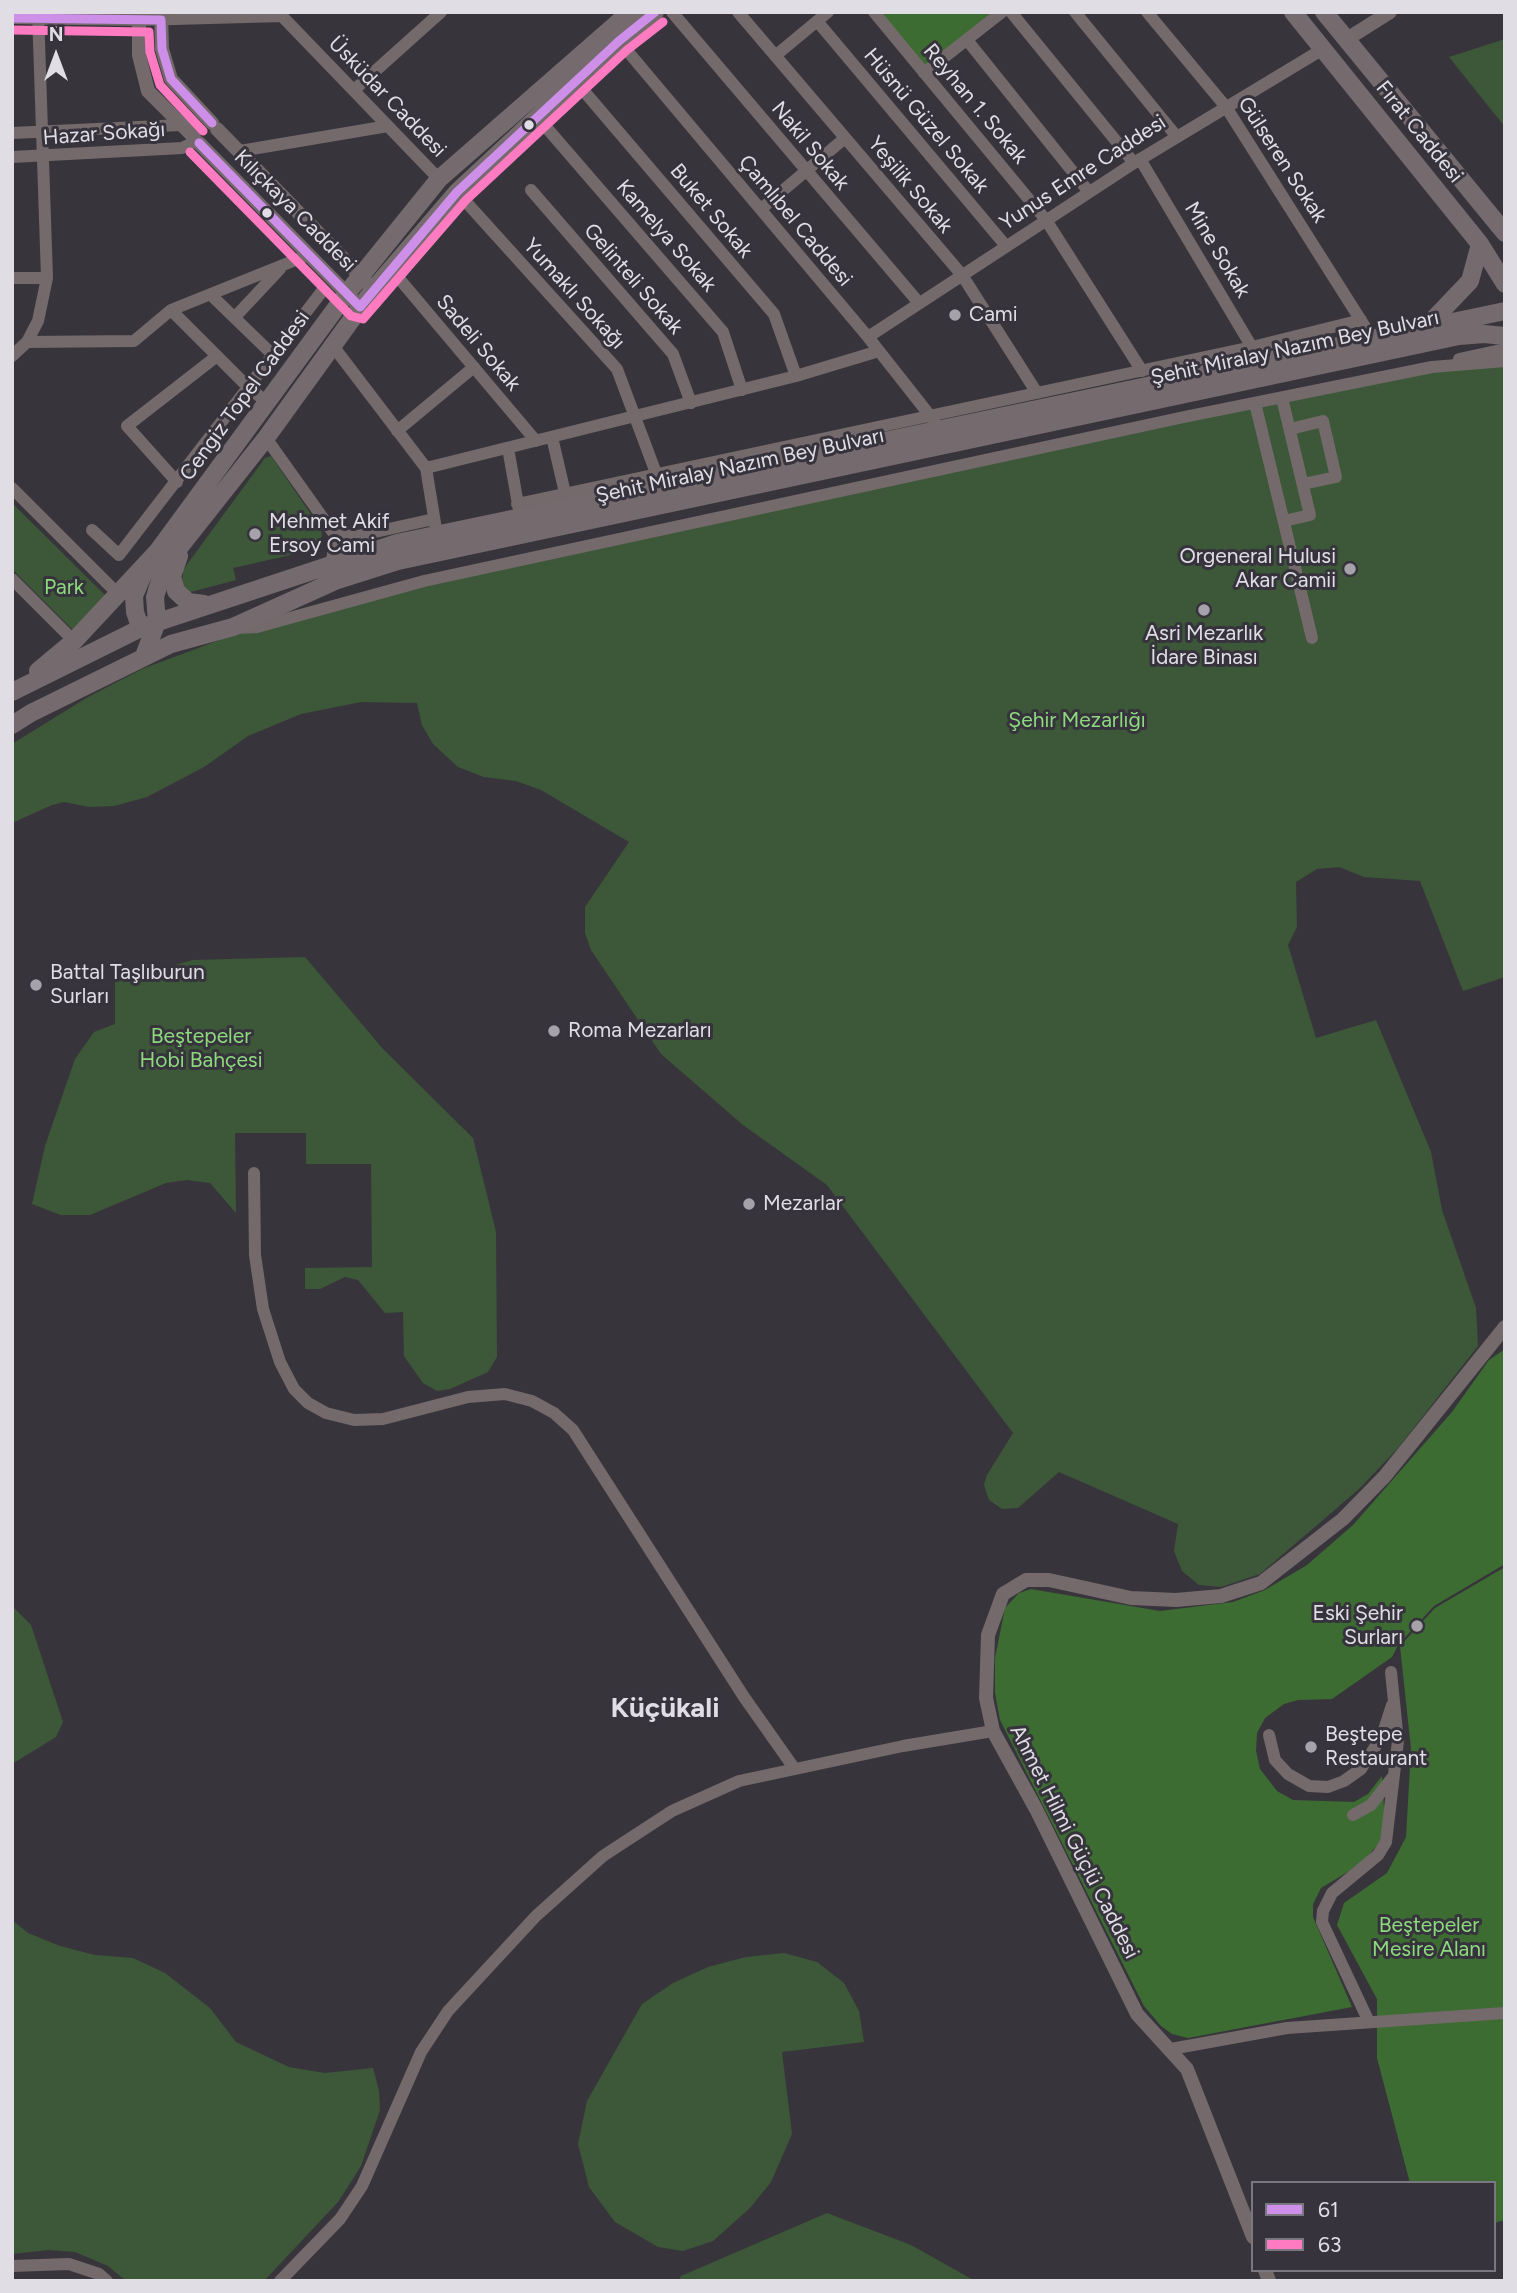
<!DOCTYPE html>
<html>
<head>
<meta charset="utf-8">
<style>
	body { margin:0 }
	#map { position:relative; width:1517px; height:2293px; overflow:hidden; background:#37353b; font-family:Figtree,sans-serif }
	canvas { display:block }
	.frame { position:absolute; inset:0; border:14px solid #e0dee4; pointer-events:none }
	.legend { position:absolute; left:1251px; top:2181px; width:245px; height:91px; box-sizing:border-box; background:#36333d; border:2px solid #7a7780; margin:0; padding:9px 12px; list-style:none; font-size:21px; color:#e0dee4 }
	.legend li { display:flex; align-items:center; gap:14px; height:35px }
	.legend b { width:35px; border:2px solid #7a7780 }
	.north { position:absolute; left:21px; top:21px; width:70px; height:70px; -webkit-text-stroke:5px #36333d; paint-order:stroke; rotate:0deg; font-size:19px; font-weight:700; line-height:28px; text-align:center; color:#e0dee4 }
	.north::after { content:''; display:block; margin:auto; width:24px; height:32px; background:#e0dee4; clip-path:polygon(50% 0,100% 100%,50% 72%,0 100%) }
</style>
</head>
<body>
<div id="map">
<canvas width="1517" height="2293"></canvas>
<div class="frame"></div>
<ul class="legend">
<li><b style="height:9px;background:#ce8fe9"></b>61</li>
<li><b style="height:9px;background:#fe7ac1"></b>63</li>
</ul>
<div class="north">N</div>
</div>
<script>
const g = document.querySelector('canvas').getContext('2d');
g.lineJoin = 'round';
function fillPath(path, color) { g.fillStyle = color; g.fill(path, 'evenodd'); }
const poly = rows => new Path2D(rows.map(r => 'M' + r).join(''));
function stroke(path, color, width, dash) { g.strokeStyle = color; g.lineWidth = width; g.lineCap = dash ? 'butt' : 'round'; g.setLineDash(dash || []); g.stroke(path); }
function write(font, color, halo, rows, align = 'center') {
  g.font = font + ' Figtree,sans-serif'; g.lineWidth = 6; g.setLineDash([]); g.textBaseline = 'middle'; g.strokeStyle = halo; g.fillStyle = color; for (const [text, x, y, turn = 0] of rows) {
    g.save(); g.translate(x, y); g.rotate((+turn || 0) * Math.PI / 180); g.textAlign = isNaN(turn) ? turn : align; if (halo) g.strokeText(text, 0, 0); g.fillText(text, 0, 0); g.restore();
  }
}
fillPath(poly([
	[1505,39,1505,127,1449,57],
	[1505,358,1505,977,1463,991,1420,881,1364,877,1339,867,1317,869,1296,882,1297,927,1288,945,1316,1038,1376,1020,1431,1152,1442,1210,1476,1308,1478,1346,1398,1448,1359,1489,1260,1574,1221,1587,1199,1585,1182,1571,1174,1551,1178,1524,1059,1472,1018,1508,1002,1509,989,1500,984,1485,987,1475,1013,1433,827,1185,743,1125,661,1054,591,950,585,933,585,907,629,842,541,790,516,781,484,777,458,767,433,744,422,725,417,703,361,702,301,714,248,736,204,767,147,797,114,806,89,807,64,802,52,805,12,823,12,744,88,697,142,669,244,631,324,608,1043,449],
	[271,456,321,529,322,536,313,550,233,568,236,580,187,593,182,588,183,570,265,458],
	[12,503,116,606,82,639,12,569],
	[305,957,383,1049,473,1138,496,1232,497,1357,488,1372,450,1389,437,1391,423,1383,404,1356,403,1312,385,1313,358,1280,345,1277,320,1289,305,1289,305,1268,372,1267,371,1164,306,1164,306,1133,235,1133,236,1213,210,1183,187,1180,166,1183,90,1215,61,1215,32,1204,45,1146,75,1059,94,1032,115,1024,115,982,193,960],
	[12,1606,31,1625,63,1722,56,1737,12,1764],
	[12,1920,28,1933,60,1946,95,1955,133,1958,165,1973,210,2008,236,2042,289,2067,325,2073,373,2068,379,2091,380,2110,361,2166,338,2202,264,2281,126,2281,108,2266,75,2252,49,2250,12,2254],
	[784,1953,817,1962,844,1983,859,2011,864,2042,782,2052,792,2134,771,2182,750,2208,713,2241,683,2251,658,2247,615,2222,589,2187,578,2144,587,2101,642,2004,673,1983,708,1967,746,1957],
	[827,2213,911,2245,975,2281,678,2281,681,2276]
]), '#3d5838');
fillPath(poly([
	[879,12,993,12,926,68],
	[1505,1349,1505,1564,1434,1606,1398,1645,1392,1657,1332,1699,1298,1700,1284,1704,1265,1718,1257,1733,1256,1751,1260,1769,1277,1791,1293,1800,1354,1802,1368,1794,1382,1776,1385,1824,1380,1842,1361,1864,1321,1888,1313,1904,1313,1917,1352,2007,1188,2038,1172,2034,1161,2026,1144,2006,1000,1720,995,1693,995,1658,1005,1608,1019,1593,1031,1589,1160,1611,1233,1602,1265,1590,1307,1565,1353,1525,1452,1412,1489,1360],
	[1505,1567,1505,2220,1494,2223,1494,2183,1410,2183,1377,2058,1377,1999,1337,1925,1344,1903,1387,1873,1406,1837,1411,1749,1400,1646,1435,1608]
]), '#3c6c32');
stroke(poly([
	[278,12,439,179],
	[672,12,919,303],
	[738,12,962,275,1037,393],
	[874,12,1046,220,1142,371],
	[1011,12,1134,163],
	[1075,12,1177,137],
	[1147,12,1226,107,1372,338],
	[12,18,139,20,282,16],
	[817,21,1006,246],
	[967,40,1089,192],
	[619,41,868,337,935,422],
	[775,56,828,12],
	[924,73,1002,12],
	[577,83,774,314,796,376],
	[354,90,441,12],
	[539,119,723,332,742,390],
	[12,133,181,125],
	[240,151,388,126],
	[12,157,182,148,196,141],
	[1140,159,1256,354],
	[531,190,673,354,691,403],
	[457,192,617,369,656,473],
	[761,209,845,138],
	[391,269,536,441],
	[12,278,47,278],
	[211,295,274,356],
	[171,310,249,388,268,403],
	[235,317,280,269],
	[868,337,1134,163,1323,49],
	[27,342,134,341,171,310,308,255],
	[333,346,426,468,437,535],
	[12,356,27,342,38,321,47,278,38,12],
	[1459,359,1505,349],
	[1282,398,1310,515,1284,521],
	[1255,403,1312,638],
	[1290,429,1323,421,1336,477,1303,484],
	[397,431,474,367],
	[552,437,565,493],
	[266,438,335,535,332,563],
	[508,448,519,510],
	[426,468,796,376,879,351],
	[177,482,127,426,217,356],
	[12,488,117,593],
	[517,504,1252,347,1361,320],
	[92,530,119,555,323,290],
	[335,535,357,536,434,519],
	[12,579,74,641],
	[237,628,257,627,424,581,1184,417,1432,367,1505,361],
	[254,1173,255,1255,263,1309,280,1362,294,1389,308,1403,326,1413,354,1420,383,1419,468,1397,505,1394,532,1401,554,1413,573,1430,744,1697,794,1768],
	[1269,1735,1275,1760,1288,1774,1309,1786,1328,1787,1344,1781,1361,1769,1382,1736,1392,1705],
	[1353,1815,1371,1805,1392,1778],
	[1369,2022,1322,1922,1323,1911,1332,1893,1378,1855,1386,1842,1398,1741,1391,1672],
	[1171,2049,1287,2028,1505,2013],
	[12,2266,69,2264,99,2274,107,2281],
	[280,2281,340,2219,362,2186,421,2052,448,2011,536,1916,603,1856,672,1811,739,1781,903,1746,993,1731]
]), '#74696b', 12);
stroke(poly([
	[139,12,139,55,148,91,194,137],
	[161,12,162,49,171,79,212,123],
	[1347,39,1390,12],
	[217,129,367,283],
	[199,143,360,307],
	[1253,2237,1187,2069,1137,2014,1036,1809,993,1731,986,1698,988,1635,1003,1594,1026,1580,1049,1580,1131,1598,1176,1600,1221,1596,1261,1583,1343,1519,1385,1476,1505,1327],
	[1265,2270,1269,2281]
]), '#74696b', 14);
stroke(poly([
	[1293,12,1480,244,1505,284],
	[1324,12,1505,233],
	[1429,324,1470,281,1480,244],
	[179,556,172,576,176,591,188,602,204,604],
	[145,570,134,596,135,612,138,621,152,635],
	[144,656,157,622,155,597,164,567,266,438,373,290,457,192,619,41,655,12],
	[38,671,74,641,157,552,347,293,439,179,630,12],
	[12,692,143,627,397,543,1505,311],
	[12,725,31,713,171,644,233,627,335,581,398,561,1459,336,1484,334,1505,336]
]), '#756a6d', 18);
stroke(poly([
	[12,18,161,20,162,49,171,79,212,123],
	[199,143,360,307,457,192,619,41,655,12]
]), '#ce8fe9', 9);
stroke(poly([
	[12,30,149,32,150,52,160,85,203,131],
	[190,152,351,316,363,319,466,200,627,50,663,22]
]), '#fe7ac1', 9);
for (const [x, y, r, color] of [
	[529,125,6,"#e0dee4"],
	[267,213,6,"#e0dee4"],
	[955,315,7,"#a5a3a9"],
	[255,534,7,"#a5a3a9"],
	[1350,569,7,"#a5a3a9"],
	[1204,610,7,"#a5a3a9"],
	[36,985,7,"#a5a3a9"],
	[554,1031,7,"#a5a3a9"],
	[749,1204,7,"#a5a3a9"],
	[1417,1626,7,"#a5a3a9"],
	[1311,1747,7,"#a5a3a9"]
]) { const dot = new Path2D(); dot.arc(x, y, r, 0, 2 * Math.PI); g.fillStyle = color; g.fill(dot); stroke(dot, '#36333d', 2.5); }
write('21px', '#e0dee4', '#36333d', [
	["Üsküdar Caddesi",387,97,46],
	["Reyhan 1. Sokak",975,104,50],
	["Hüsnü Güzel Sokak",926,121,50],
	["Fırat Caddesi",1419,132,51],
	["Hazar Sokağı",104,134,-4],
	["Nakil Sokak",810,146,50],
	["Gülseren Sokak",1282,160,57],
	["Yunus Emre Caddesi",1083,173,-33],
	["Yeşilik Sokak",910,185,50],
	["Kılıçkaya Caddesi",295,211,45],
	["Buket Sokak",711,211,50],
	["Çamlıbel Caddesi",795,221,50],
	["Kamelya Sokak",666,236,49],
	["Mine Sokak",1217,250,59],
	["Gelinteli Sokak",633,279,49],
	["Yumaklı Sokağı",574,294,48],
	["Sadeli Sokak",478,343,50],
	["Şehit Miralay Nazım Bey Bulvarı",1295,348,-12],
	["Cengiz Topel Caddesi",245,396,-54],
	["Şehit Miralay Nazım Bey Bulvarı",740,466,-12],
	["Ahmet Hilmi Güçlü Caddesi",1074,1842,63]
]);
write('21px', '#e0dee4', '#36333d', [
	["Cami",969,315],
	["Mehmet Akif",269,522],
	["Ersoy Cami",269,546],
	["Orgeneral Hulusi",1336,557,"right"],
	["Akar Camii",1336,581,"right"],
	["Asri Mezarlık",1204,634,"center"],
	["İdare Binası",1204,658,"center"],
	["Battal Taşlıburun",50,973],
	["Surları",50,997],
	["Roma Mezarları",568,1031],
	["Mezarlar",763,1204],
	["Eski Şehir",1403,1614,"right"],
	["Surları",1403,1638,"right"],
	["Beştepe",1325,1735],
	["Restaurant",1325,1759]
], 'left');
write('21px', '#8dda7d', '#36333d', [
	["Park",64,588],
	["Şehir Mezarlığı",1077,721],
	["Beştepeler",201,1037],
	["Hobi Bahçesi",201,1061],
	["Beştepeler",1429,1926],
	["Mesire Alanı",1429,1950]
]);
write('bold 28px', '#e0dee4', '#36333d', [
	["Küçükali",665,1709]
]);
</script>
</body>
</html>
